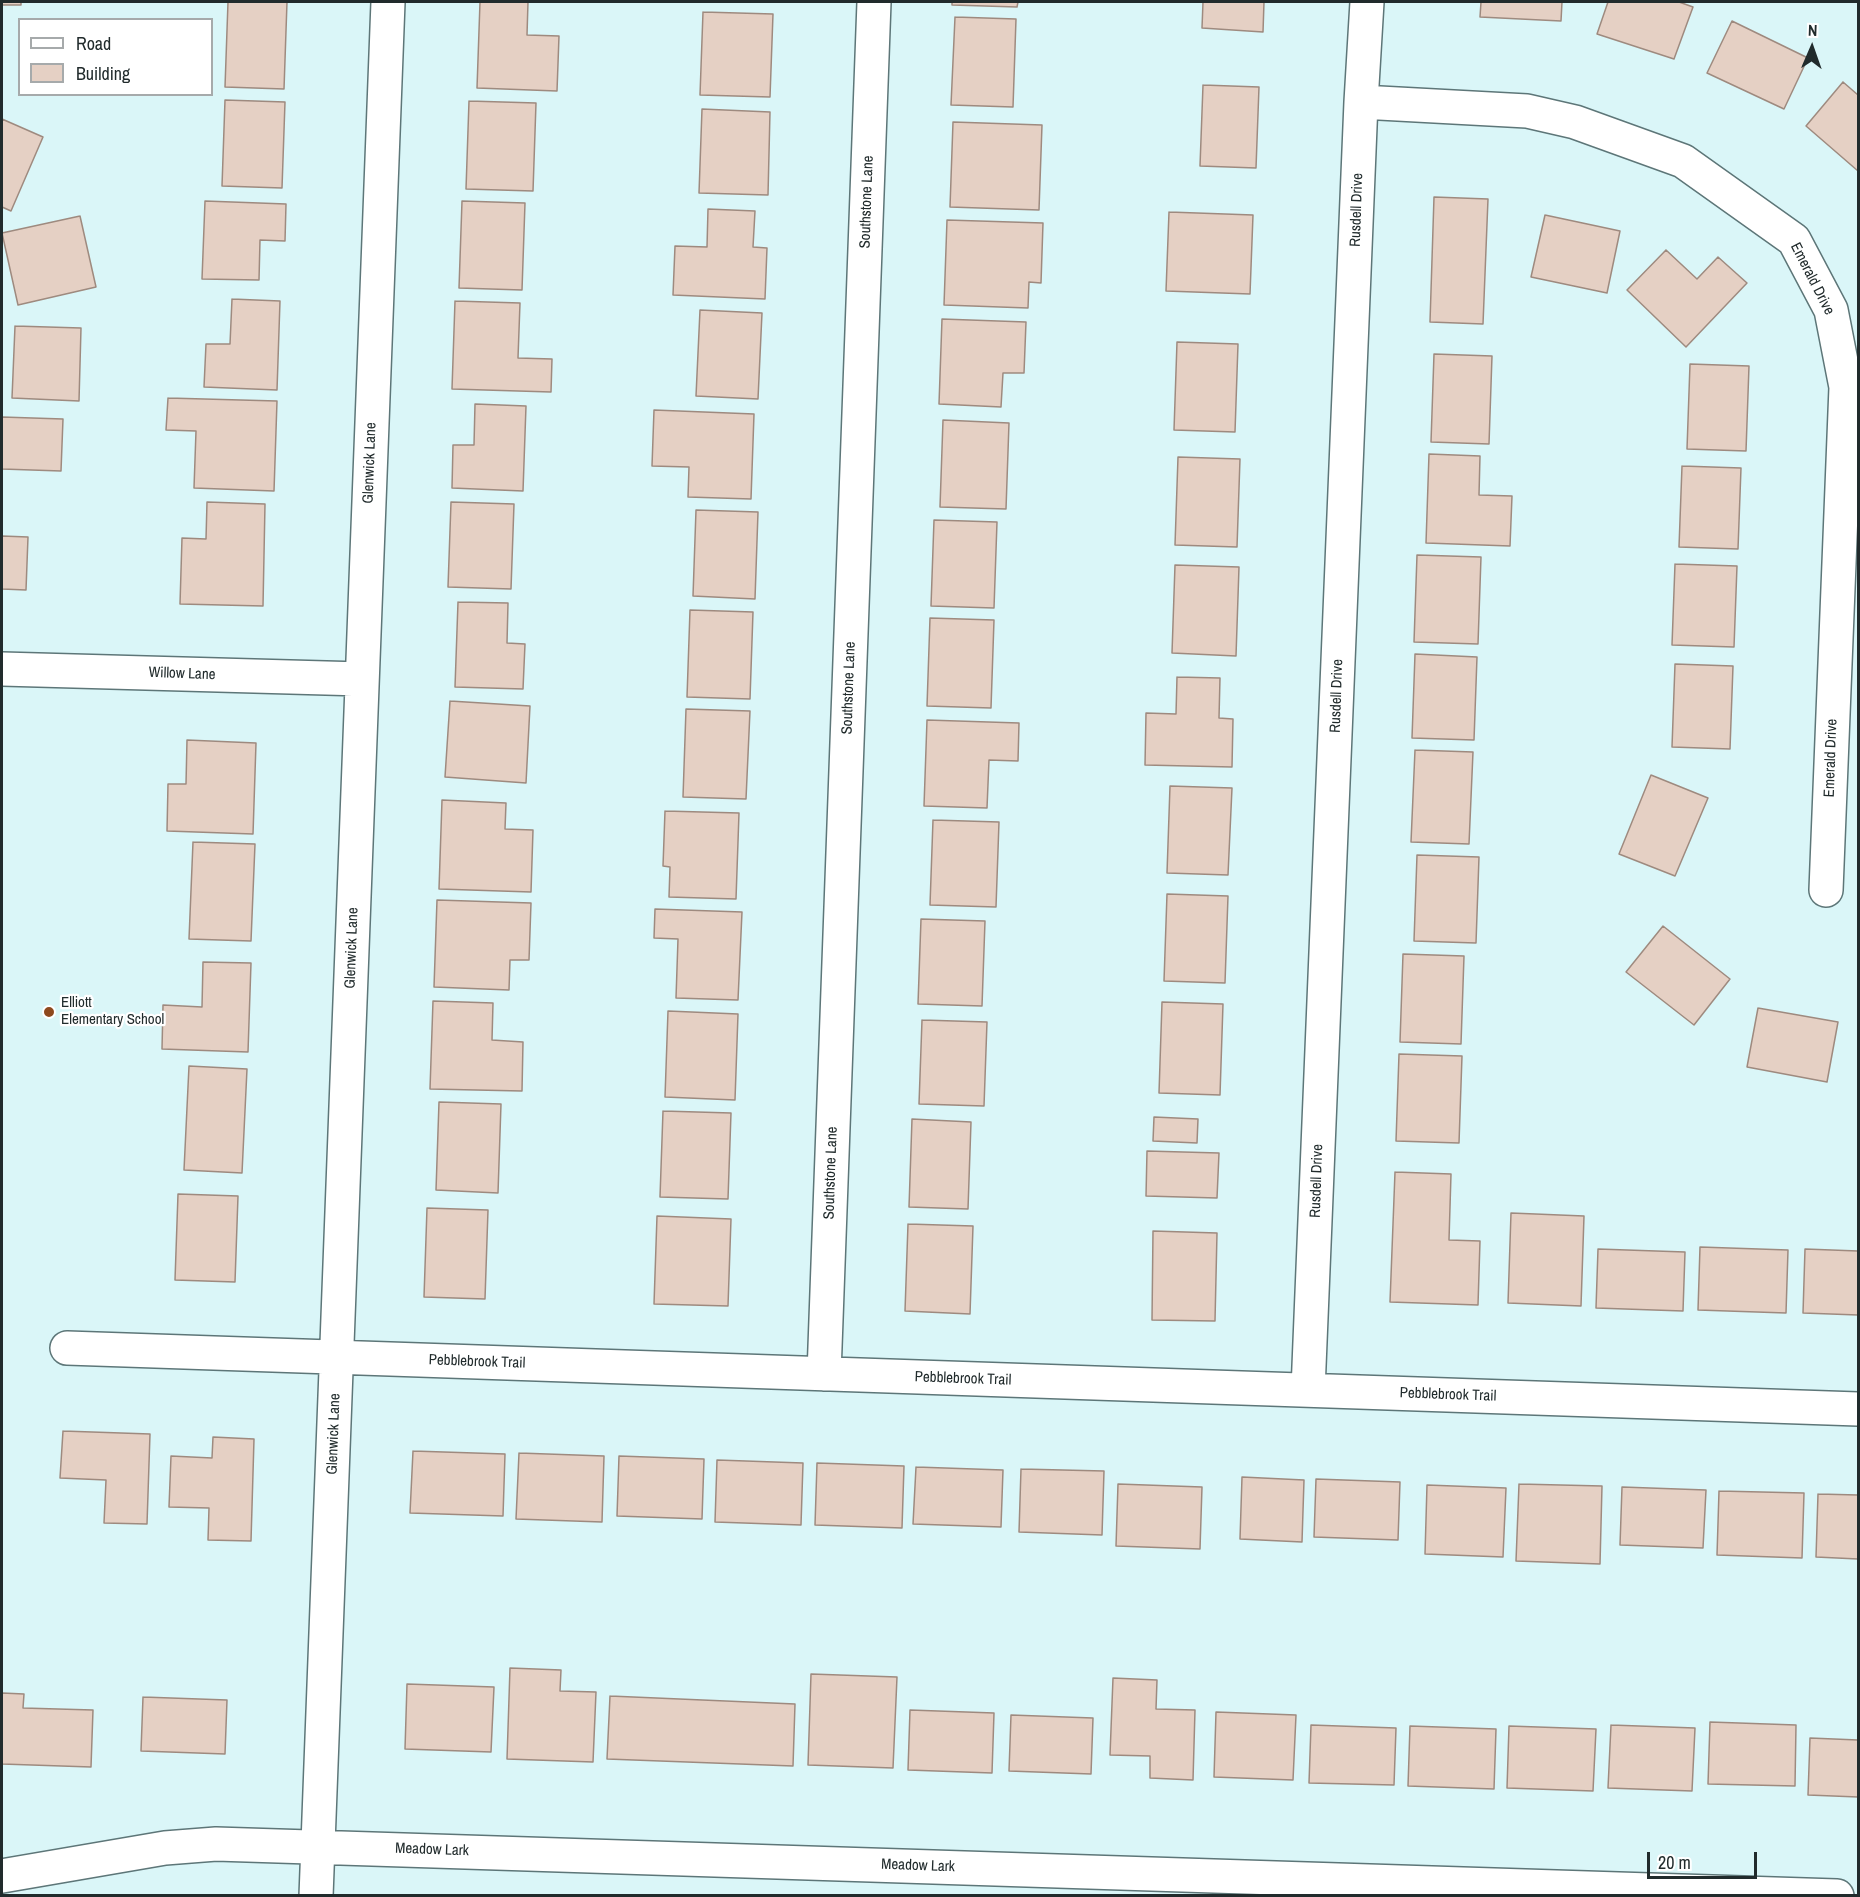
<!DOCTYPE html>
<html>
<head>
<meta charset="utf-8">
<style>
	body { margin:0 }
	#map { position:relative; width:1860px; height:1897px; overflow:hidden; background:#daf6f8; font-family:"Archivo Narrow",sans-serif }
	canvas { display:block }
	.frame { position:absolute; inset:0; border:3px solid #212b2c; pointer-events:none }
	.legend { position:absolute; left:18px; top:18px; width:195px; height:78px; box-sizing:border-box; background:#fff; border:2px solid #a6aaab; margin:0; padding:8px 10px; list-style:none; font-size:18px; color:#212b2c }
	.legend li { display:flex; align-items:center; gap:12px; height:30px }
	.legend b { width:30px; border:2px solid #a6aaab }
	.north { position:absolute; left:1782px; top:18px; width:60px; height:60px; -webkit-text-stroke:4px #fff; paint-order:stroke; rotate:2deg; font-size:16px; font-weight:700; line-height:24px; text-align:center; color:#212b2c }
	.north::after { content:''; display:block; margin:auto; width:21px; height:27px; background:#212b2c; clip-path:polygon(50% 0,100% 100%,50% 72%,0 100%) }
	.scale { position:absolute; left:1647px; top:1852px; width:110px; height:27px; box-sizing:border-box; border:3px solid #212b2c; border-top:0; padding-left:8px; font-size:18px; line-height:21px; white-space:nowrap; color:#212b2c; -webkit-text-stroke:4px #fff; paint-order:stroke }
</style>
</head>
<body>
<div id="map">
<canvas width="1860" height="1897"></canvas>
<div class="frame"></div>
<ul class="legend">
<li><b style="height:8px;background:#fff"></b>Road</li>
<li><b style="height:16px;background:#e5d0c4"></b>Building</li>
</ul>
<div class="north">N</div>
<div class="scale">20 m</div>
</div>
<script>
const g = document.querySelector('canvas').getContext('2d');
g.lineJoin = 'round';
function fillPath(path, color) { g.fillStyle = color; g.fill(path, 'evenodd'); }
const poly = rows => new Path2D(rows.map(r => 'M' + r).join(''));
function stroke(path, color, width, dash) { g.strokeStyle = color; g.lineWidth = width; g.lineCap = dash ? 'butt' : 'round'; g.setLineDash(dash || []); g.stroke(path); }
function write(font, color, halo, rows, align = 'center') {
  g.font = font + ' "Archivo Narrow",sans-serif'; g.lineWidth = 4.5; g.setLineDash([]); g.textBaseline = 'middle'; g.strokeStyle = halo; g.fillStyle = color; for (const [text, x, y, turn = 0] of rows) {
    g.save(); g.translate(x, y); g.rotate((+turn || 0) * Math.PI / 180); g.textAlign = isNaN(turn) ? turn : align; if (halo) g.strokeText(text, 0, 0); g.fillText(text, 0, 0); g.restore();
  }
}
const building = poly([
	[2,2,21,2,21,5,2,5,2,2],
	[228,2,287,2,284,89,225,87,228,2],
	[480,2,528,2,527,35,559,36,557,91,477,88,480,2],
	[952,2,1018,2,1017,7,952,5,952,2],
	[1203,2,1264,2,1263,32,1202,28,1203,2],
	[1481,2,1562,2,1561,21,1480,17,1481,2],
	[1608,2,1679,2,1693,7,1674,59,1597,34,1608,2],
	[703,12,773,14,770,97,700,95,703,12],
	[955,17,1016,19,1013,107,951,105,955,17],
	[1732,21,1808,58,1784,109,1707,73,1732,21],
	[1843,82,1858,95,1858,171,1806,126,1843,82],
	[1203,85,1259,87,1256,168,1200,166,1203,85],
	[225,100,285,102,282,188,222,186,225,100],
	[469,101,536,103,533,191,466,189,469,101],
	[702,109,770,112,768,195,699,193,702,109],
	[2,119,43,137,11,211,2,207,2,119],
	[953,122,1042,125,1039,210,950,207,953,122],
	[1434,197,1488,199,1483,324,1430,322,1434,197],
	[205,201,286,204,285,241,260,240,259,280,202,279,205,201],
	[462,201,525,203,522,290,459,288,462,201],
	[708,209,755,211,753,247,767,248,765,299,673,295,675,246,707,247,708,209],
	[1169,212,1253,215,1250,294,1166,291,1169,212],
	[1545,215,1620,231,1607,293,1531,277,1545,215],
	[80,216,96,287,18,305,2,233,80,216],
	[947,220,1043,223,1041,283,1029,282,1028,308,944,305,947,220],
	[1666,250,1697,279,1718,257,1747,283,1686,347,1627,290,1666,250],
	[232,299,280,301,277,390,204,387,206,344,230,344,232,299],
	[455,301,520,303,518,358,552,359,551,392,452,389,455,301],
	[700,310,762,313,758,399,696,396,700,310],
	[942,319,1026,322,1024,373,1003,373,1001,407,939,404,942,319],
	[15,326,81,328,79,401,12,398,15,326],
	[1177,342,1238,344,1235,432,1174,430,1177,342],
	[1434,354,1492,356,1489,444,1431,442,1434,354],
	[1690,364,1749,366,1746,451,1687,449,1690,364],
	[168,398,277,401,274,491,194,488,196,431,166,430,168,398],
	[475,404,526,406,523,491,452,488,453,445,474,445,475,404],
	[654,410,754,414,751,499,688,497,689,467,652,466,654,410],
	[2,417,63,419,61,471,2,469,2,417],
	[943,420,1009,423,1006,509,940,507,943,420],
	[1429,454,1480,456,1479,495,1512,496,1510,546,1426,543,1429,454],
	[1178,457,1240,459,1237,547,1175,545,1178,457],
	[1682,466,1741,468,1738,549,1679,547,1682,466],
	[207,502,265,504,263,606,180,604,182,538,206,539,207,502],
	[451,502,514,504,511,589,448,587,451,502],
	[696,510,758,512,755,599,693,596,696,510],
	[934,520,997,522,994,608,931,606,934,520],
	[2,536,28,537,26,590,2,589,2,536],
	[1417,555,1481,557,1478,644,1414,642,1417,555],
	[1675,564,1737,566,1734,647,1672,645,1675,564],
	[1175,565,1239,567,1236,656,1172,653,1175,565],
	[458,602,508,603,507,643,525,644,523,689,455,687,458,602],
	[690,610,753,612,750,699,687,697,690,610],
	[930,618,994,620,991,708,927,706,930,618],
	[1415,654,1477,657,1474,740,1412,738,1415,654],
	[1675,664,1733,666,1730,749,1672,747,1675,664],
	[1177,677,1220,678,1219,718,1233,719,1232,767,1145,765,1146,713,1176,714,1177,677],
	[450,701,530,706,526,783,445,777,450,701],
	[686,709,750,711,746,799,683,797,686,709],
	[927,720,1019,723,1018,761,989,760,987,808,924,806,927,720],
	[187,740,256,743,253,834,167,831,168,784,186,784,187,740],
	[1415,750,1473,752,1469,844,1411,842,1415,750],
	[1651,775,1708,798,1675,876,1619,854,1651,775],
	[1170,786,1232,788,1228,875,1167,873,1170,786],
	[442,800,506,803,505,829,533,830,531,892,439,889,442,800],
	[665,811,739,813,736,899,669,897,670,867,663,866,665,811],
	[933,820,999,822,996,907,930,905,933,820],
	[193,842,255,844,251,941,189,939,193,842],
	[1417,855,1479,857,1476,943,1414,941,1417,855],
	[1167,894,1228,896,1225,983,1164,981,1167,894],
	[437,900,531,903,529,960,510,960,509,990,434,987,437,900],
	[655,909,742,912,738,1000,676,998,678,939,654,938,655,909],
	[921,919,985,921,982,1006,918,1004,921,919],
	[1663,926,1730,979,1694,1025,1626,972,1663,926],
	[1403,954,1464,956,1461,1044,1400,1042,1403,954],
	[203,962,251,963,248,1052,162,1049,163,1005,202,1007,203,962],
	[433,1001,493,1003,492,1040,523,1042,522,1091,430,1089,433,1001],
	[1162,1002,1223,1004,1220,1095,1159,1093,1162,1002],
	[1758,1008,1838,1022,1827,1082,1747,1067,1758,1008],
	[668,1011,738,1014,735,1100,665,1097,668,1011],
	[922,1020,987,1022,984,1106,919,1104,922,1020],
	[1399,1054,1462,1056,1459,1143,1396,1141,1399,1054],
	[189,1066,247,1069,242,1173,184,1170,189,1066],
	[439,1102,501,1104,498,1193,436,1190,439,1102],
	[663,1111,731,1113,728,1199,660,1197,663,1111],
	[1154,1117,1198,1119,1197,1143,1153,1141,1154,1117],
	[912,1119,971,1122,968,1209,909,1207,912,1119],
	[1147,1151,1219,1153,1217,1198,1146,1196,1147,1151],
	[1395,1172,1451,1174,1449,1240,1480,1241,1478,1305,1390,1302,1395,1172],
	[178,1194,238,1196,235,1282,175,1280,178,1194],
	[427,1208,488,1210,485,1299,424,1297,427,1208],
	[1511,1213,1584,1216,1581,1306,1508,1303,1511,1213],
	[657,1216,731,1219,728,1306,654,1304,657,1216],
	[908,1224,973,1226,970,1314,905,1311,908,1224],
	[1153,1231,1217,1233,1215,1321,1152,1320,1153,1231],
	[1700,1247,1788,1250,1786,1313,1698,1310,1700,1247],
	[1598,1249,1685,1252,1683,1311,1596,1308,1598,1249],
	[1805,1249,1858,1251,1858,1315,1803,1313,1805,1249],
	[63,1431,150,1434,147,1524,104,1523,106,1480,60,1478,63,1431],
	[213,1437,254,1439,251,1541,208,1540,209,1508,169,1507,171,1456,212,1458,213,1437],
	[413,1451,505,1454,503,1516,410,1513,413,1451],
	[519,1453,604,1456,602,1522,516,1519,519,1453],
	[619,1456,704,1459,702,1519,617,1516,619,1456],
	[717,1460,803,1463,801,1525,715,1522,717,1460],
	[817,1463,904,1466,902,1528,815,1525,817,1463],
	[916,1467,1003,1470,1001,1527,913,1524,916,1467],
	[1021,1469,1104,1471,1102,1535,1019,1532,1021,1469],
	[1242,1477,1304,1480,1302,1542,1240,1539,1242,1477],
	[1316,1479,1400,1482,1398,1540,1314,1537,1316,1479],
	[1118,1484,1202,1487,1200,1549,1116,1546,1118,1484],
	[1519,1484,1602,1486,1600,1564,1516,1561,1519,1484],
	[1427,1485,1506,1488,1503,1557,1425,1554,1427,1485],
	[1622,1487,1706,1490,1703,1548,1620,1545,1622,1487],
	[1719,1491,1804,1493,1802,1558,1717,1555,1719,1491],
	[1818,1494,1858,1495,1858,1559,1816,1557,1818,1494],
	[510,1668,561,1670,560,1691,596,1692,593,1762,507,1759,510,1668],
	[811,1674,897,1677,893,1768,808,1765,811,1674],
	[1113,1678,1157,1680,1156,1709,1195,1710,1193,1780,1150,1778,1150,1756,1110,1755,1113,1678],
	[407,1684,494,1687,491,1752,405,1749,407,1684],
	[2,1693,24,1694,23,1708,93,1710,91,1767,2,1764,2,1693],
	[610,1696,795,1704,793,1766,607,1759,610,1696],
	[143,1697,227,1700,225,1754,141,1751,143,1697],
	[910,1710,994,1713,992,1773,908,1770,910,1710],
	[1216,1712,1296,1715,1293,1780,1214,1777,1216,1712],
	[1011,1715,1093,1718,1091,1774,1009,1771,1011,1715],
	[1710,1722,1796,1725,1795,1786,1708,1784,1710,1722],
	[1311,1725,1396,1728,1394,1785,1309,1783,1311,1725],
	[1611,1725,1695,1728,1692,1791,1608,1788,1611,1725],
	[1410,1726,1496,1729,1494,1789,1408,1786,1410,1726],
	[1509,1726,1596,1729,1593,1791,1507,1788,1509,1726],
	[1810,1738,1858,1740,1858,1797,1808,1795,1810,1738]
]);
fillPath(building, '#e5d0c4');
stroke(building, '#9e8a7f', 1.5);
const minor = poly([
	[1361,102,1527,111,1575,122,1683,161,1794,240,1831,310,1846,387,1826,890],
	[2,669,362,679],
	[67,1348,1858,1409],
	[824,1374,874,2],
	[1308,1390,1361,102,1367,2],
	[2,1876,165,1848,216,1844,1837,1896],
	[316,1896,388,2]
]);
stroke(minor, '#5d7678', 36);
stroke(minor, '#fff', 33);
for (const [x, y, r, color] of [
	[49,1012,6,"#8e491e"]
]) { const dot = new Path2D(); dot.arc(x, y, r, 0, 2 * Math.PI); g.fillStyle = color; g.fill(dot); stroke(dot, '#fff', 2); }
write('15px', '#212b2c', '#fff', [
	["Southstone Lane",867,202,-88],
	["Rusdell Drive",1357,210,-88],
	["Emerald Drive",1812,279,63],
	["Glenwick Lane",370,463,-88],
	["Willow Lane",182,674,2],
	["Southstone Lane",849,688,-88],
	["Rusdell Drive",1337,696,-88],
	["Emerald Drive",1831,758,-88],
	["Glenwick Lane",352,948,-88],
	["Southstone Lane",831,1173,-88],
	["Rusdell Drive",1317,1181,-88],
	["Pebblebrook Trail",477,1362,2],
	["Pebblebrook Trail",963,1379,2],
	["Pebblebrook Trail",1448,1395,2],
	["Glenwick Lane",334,1434,-88],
	["Meadow Lark",432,1850,2],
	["Meadow Lark",918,1866,2]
]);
write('15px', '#212b2c', '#fff', [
	["Elliott",61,1003],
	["Elementary School",61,1020]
], 'left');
</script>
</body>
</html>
